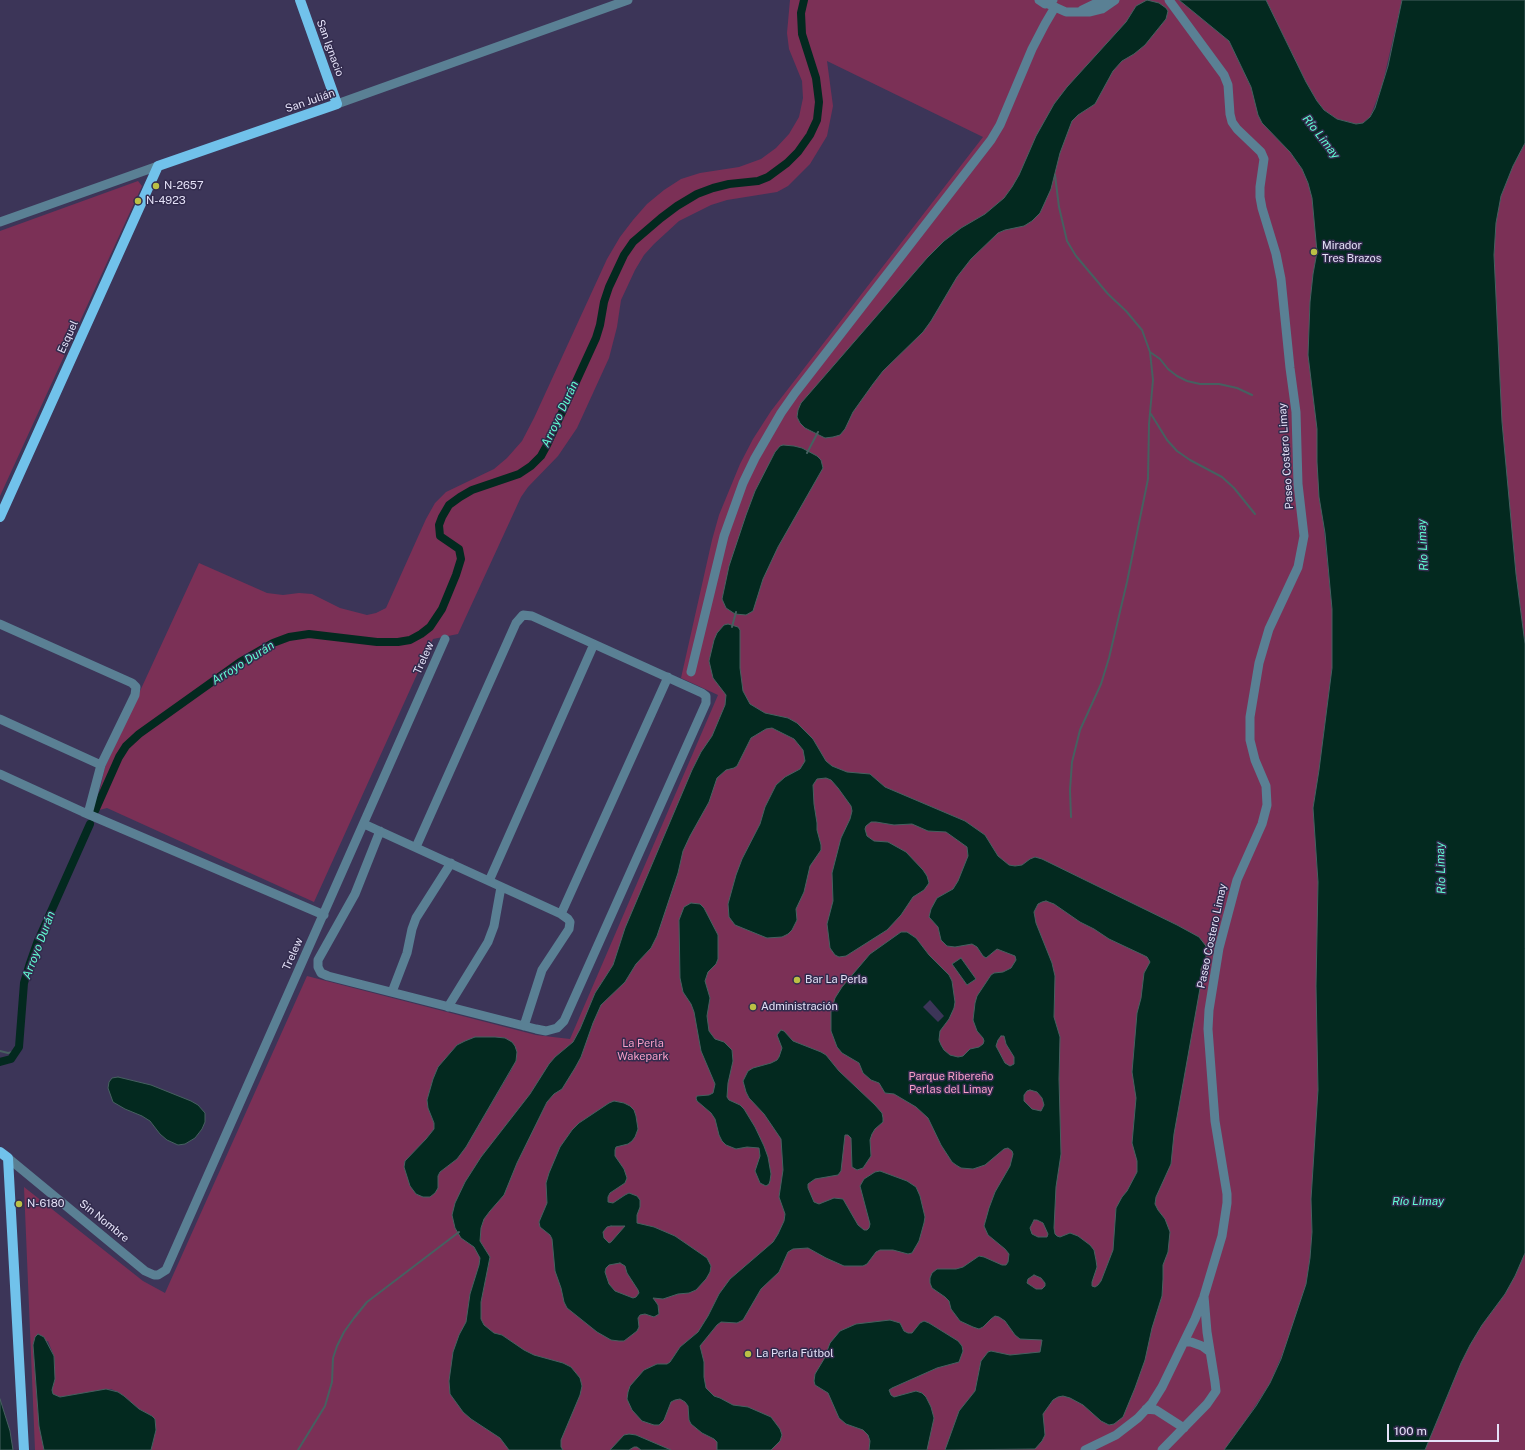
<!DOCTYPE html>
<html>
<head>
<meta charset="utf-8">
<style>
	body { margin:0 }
	#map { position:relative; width:1525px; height:1450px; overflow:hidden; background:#3c3558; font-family:"Public Sans",sans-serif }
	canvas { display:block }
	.scale { position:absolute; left:1387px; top:1424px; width:112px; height:18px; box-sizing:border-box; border:2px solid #e4e1f7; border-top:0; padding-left:5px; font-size:12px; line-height:14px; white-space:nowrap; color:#e4e1f7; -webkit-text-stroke:3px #322b4d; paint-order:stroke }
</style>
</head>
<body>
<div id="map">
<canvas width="1525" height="1450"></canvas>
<div class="scale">100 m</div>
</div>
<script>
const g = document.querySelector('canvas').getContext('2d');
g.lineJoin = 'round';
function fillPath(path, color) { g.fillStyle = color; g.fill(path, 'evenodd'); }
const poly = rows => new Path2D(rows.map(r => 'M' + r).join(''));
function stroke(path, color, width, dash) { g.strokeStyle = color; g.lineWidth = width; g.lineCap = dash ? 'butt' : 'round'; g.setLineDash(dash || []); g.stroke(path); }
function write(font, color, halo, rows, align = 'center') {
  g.font = font + ' "Public Sans",sans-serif'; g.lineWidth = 3; g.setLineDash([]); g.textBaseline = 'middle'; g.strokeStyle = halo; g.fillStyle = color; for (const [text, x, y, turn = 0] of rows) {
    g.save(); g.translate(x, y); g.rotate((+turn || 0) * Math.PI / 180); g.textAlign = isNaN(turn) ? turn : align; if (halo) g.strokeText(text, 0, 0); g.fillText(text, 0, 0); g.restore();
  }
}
fillPath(poly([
	[790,0,1179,0,1229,41,1251,87,1262,123,1290,152,1302,169,1308,183,1312,198,1317,252,1313,274,1310,302,1308,355,1317,429,1317,462,1332,609,1332,668,1319,770,1313,808,1318,882,1316,986,1318,1090,1311,1199,1312,1232,1310,1258,1306,1284,1300,1303,1289,1338,1270,1383,1238,1432,1224,1450,151,1450,154,1440,152,1416,139,1409,124,1396,118,1392,111,1389,60,1397,53,1394,52,1390,55,1379,54,1356,48,1341,33,1345,39,1426,44,1450,35,1450,24,1187,143,1281,165,1293,307,976,536,1035,570,1039,718,695,681,678,712,540,719,515,740,464,753,439,771,411,983,137,827,61,833,106,827,136,810,164,788,186,777,192,727,200,711,205,679,221,654,244,644,255,635,270,621,300,617,327,609,358,577,428,558,456,528,487,521,497,458,634,433,639,314,902,107,808,95,811,105,767,199,563,267,593,283,595,299,593,312,594,340,608,367,615,376,613,386,608,426,519,435,503,446,492,494,469,507,458,522,441,534,418,607,259,620,237,633,220,647,204,664,190,681,179,700,173,739,167,761,159,776,148,789,134,799,117,803,98,802,81,789,49,787,33],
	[475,1037,495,1037,505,1038,512,1069,466,1147,440,1172,438,1176,438,1188,410,1186,405,1161,426,1139,434,1129,434,1123,428,1108,427,1100,433,1079,438,1067,457,1045],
	[1266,0,1402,0,1382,86,1370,117,1363,123,1356,124,1337,119,1324,110,1317,101,1306,82],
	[1525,143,1525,644,1516,574,1502,422,1494,255,1496,223,1501,196,1513,166],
	[138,181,142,186,0,496,0,231],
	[1525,1253,1525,1450,1425,1450,1461,1363,1470,1345,1482,1325,1505,1294,1515,1276]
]), '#7b3056');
const water = poly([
	[1147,0,1159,3,1166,8,1168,11,1166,19,1145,45,1134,54,1122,61,1113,71,1095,104,1078,115,1072,121,1060,153,1051,189,1040,213,1032,221,1024,226,1005,230,998,233,971,259,957,277,931,321,923,332,883,371,873,384,853,412,845,429,840,435,833,437,825,438,805,428,800,423,797,417,798,410,801,403,927,258,944,241,961,228,985,214,1004,198,1012,187,1019,175,1036,136,1054,104,1067,87,1126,22,1136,6,1147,0],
	[1179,0,1266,0,1306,82,1317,101,1324,110,1337,119,1356,124,1363,123,1370,117,1375,108,1388,66,1402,0,1525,0,1525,143,1513,166,1501,196,1496,223,1494,255,1502,422,1516,574,1525,644,1525,1253,1515,1276,1505,1294,1482,1325,1470,1345,1461,1363,1425,1450,1224,1450,1256,1406,1270,1383,1281,1359,1306,1284,1310,1258,1312,1232,1311,1199,1318,1090,1316,986,1318,882,1313,808,1319,770,1332,668,1332,609,1325,533,1319,497,1317,462,1317,429,1308,355,1310,302,1313,274,1317,252,1312,198,1308,183,1302,169,1290,152,1262,123,1258,115,1251,87,1229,41,1179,0],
	[783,445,794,446,802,448,817,456,821,460,823,468,778,547,763,579,753,611,746,615,735,614,726,608,722,599,729,566,746,515,755,491,775,452,780,446,783,445],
	[728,624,738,627,740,630,740,668,743,691,750,704,765,713,788,718,797,723,813,739,826,761,832,766,847,772,870,774,885,787,965,821,985,835,998,856,1009,865,1015,866,1022,865,1030,859,1035,857,1042,859,1177,925,1199,937,1206,946,1206,958,1201,969,1201,983,1174,1134,1171,1164,1156,1197,1155,1204,1158,1210,1165,1219,1170,1232,1168,1252,1163,1265,1163,1279,1162,1296,1152,1328,1145,1360,1135,1388,1123,1417,1114,1424,1109,1425,1101,1421,1083,1405,1070,1398,1063,1396,1058,1397,1053,1400,1043,1414,1045,1435,1042,1441,1035,1449,945,1450,959,1411,975,1391,981,1361,988,1352,991,1351,1010,1355,1040,1352,1042,1340,1020,1339,1015,1335,1005,1321,999,1317,995,1316,991,1319,983,1327,979,1329,973,1327,960,1321,951,1309,949,1301,945,1297,932,1288,930,1283,930,1278,932,1273,937,1269,956,1269,963,1267,979,1256,984,1257,1002,1265,1006,1265,1008,1262,1009,1254,1005,1249,988,1235,984,1226,989,1208,995,1192,1010,1166,1013,1154,1012,1151,1008,1148,1004,1149,985,1165,973,1169,961,1168,956,1165,952,1162,941,1145,928,1118,916,1107,894,1094,885,1093,879,1083,871,1080,863,1073,859,1063,842,1053,837,1047,831,1031,831,1012,835,998,842,987,870,954,901,932,907,932,916,938,929,955,949,975,952,981,955,1002,954,1008,949,1019,940,1031,939,1040,941,1045,944,1050,950,1055,958,1057,963,1056,970,1049,979,1047,983,1044,984,1041,983,1038,977,1031,973,1020,975,1003,977,996,991,975,994,973,1003,972,1011,968,1016,960,1015,956,997,949,986,958,983,956,977,947,972,944,955,947,947,946,941,940,938,927,929,917,931,909,937,898,953,889,958,881,968,856,967,847,946,832,928,831,912,824,894,825,876,822,871,822,866,826,865,829,867,836,874,841,888,842,906,852,923,870,927,876,929,883,924,890,913,897,901,915,887,930,846,956,839,957,835,955,830,948,827,924,833,901,832,873,841,838,850,819,852,811,851,806,838,788,831,780,826,778,817,779,813,785,814,804,817,823,817,830,821,845,821,850,810,866,804,892,796,909,797,920,792,930,788,934,782,937,767,938,735,925,729,917,728,904,736,875,742,859,760,824,765,807,776,785,785,777,800,769,805,761,803,750,794,739,772,728,766,729,751,738,737,766,734,768,726,770,717,778,709,802,690,836,683,851,678,873,657,936,651,948,636,964,625,982,601,1005,593,1023,581,1057,575,1068,562,1089,554,1094,547,1102,517,1163,504,1195,490,1211,484,1219,481,1228,480,1241,490,1257,481,1302,481,1319,484,1325,494,1333,502,1335,524,1350,534,1355,563,1363,571,1367,580,1378,582,1386,580,1395,561,1440,561,1447,563,1450,509,1450,500,1438,471,1419,463,1412,450,1394,449,1381,453,1352,459,1335,466,1322,470,1294,479,1265,480,1258,474,1247,461,1238,455,1228,452,1215,455,1203,465,1182,481,1157,530,1094,549,1064,555,1057,573,1042,580,1029,595,993,613,965,625,928,692,770,701,752,712,736,725,705,726,695,713,678,709,661,714,640,717,633,724,625,728,624],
	[1046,901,1054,904,1080,922,1094,929,1109,939,1143,955,1147,957,1150,962,1144,973,1141,998,1137,1013,1132,1072,1136,1098,1132,1143,1137,1161,1137,1172,1127,1191,1122,1197,1116,1208,1113,1250,1101,1281,1098,1285,1095,1287,1092,1286,1092,1282,1097,1267,1096,1260,1094,1250,1090,1245,1078,1236,1070,1233,1060,1237,1057,1236,1055,1234,1054,1228,1056,1187,1061,1154,1059,1079,1060,1037,1054,1017,1055,976,1052,963,1036,923,1034,912,1038,904,1042,902,1046,901],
	[1001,1036,1004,1036,1006,1044,1014,1057,1014,1064,1010,1066,1005,1063,996,1046,998,1040,1001,1036],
	[1030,1090,1037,1092,1042,1098,1044,1105,1041,1111,1032,1109,1024,1101,1024,1095,1027,1091,1030,1090],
	[1034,1220,1037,1220,1043,1223,1048,1234,1047,1237,1038,1237,1032,1234,1030,1228,1034,1220],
	[1034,1275,1041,1278,1045,1283,1045,1286,1042,1289,1036,1289,1027,1283,1028,1279,1034,1275],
	[691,903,700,904,704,908,718,935,718,959,716,964,708,972,705,981,710,998,707,1016,709,1031,715,1039,724,1042,732,1050,733,1061,728,1083,727,1097,729,1100,740,1105,744,1109,755,1127,764,1146,768,1157,771,1174,770,1181,769,1184,766,1186,760,1183,755,1171,760,1156,759,1148,747,1147,736,1149,726,1145,722,1141,719,1135,715,1119,711,1113,697,1101,696,1098,697,1096,709,1095,713,1093,715,1084,701,1051,694,1012,691,1004,683,992,680,978,679,920,684,907,691,903],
	[961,958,976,979,967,985,952,964,961,958],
	[781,1030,784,1031,793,1041,821,1052,826,1055,839,1071,875,1105,882,1113,883,1118,883,1122,875,1129,872,1134,870,1140,871,1156,863,1168,857,1170,852,1167,851,1138,848,1135,845,1135,841,1171,838,1175,815,1179,808,1184,808,1188,814,1202,819,1204,834,1198,843,1199,858,1225,864,1230,867,1230,869,1228,870,1224,860,1186,864,1179,875,1172,880,1171,907,1181,916,1187,920,1196,925,1217,924,1223,919,1241,912,1253,908,1254,893,1250,880,1250,876,1252,867,1264,863,1266,844,1266,826,1258,808,1248,793,1249,788,1252,779,1272,761,1289,743,1320,737,1323,721,1322,717,1325,700,1346,704,1362,704,1377,706,1388,714,1396,720,1398,733,1405,748,1407,771,1417,780,1429,782,1435,780,1441,771,1450,717,1450,717,1442,714,1439,702,1433,691,1424,689,1420,688,1406,685,1402,680,1399,675,1400,671,1402,664,1420,659,1425,654,1425,642,1421,632,1410,627,1399,628,1392,630,1386,644,1370,657,1364,667,1364,670,1362,680,1347,698,1332,708,1316,719,1294,730,1279,773,1242,778,1234,784,1221,785,1214,779,1197,783,1170,781,1139,764,1114,749,1098,746,1092,743,1081,748,1071,753,1068,771,1063,777,1060,779,1057,782,1048,777,1035,781,1030],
	[475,1037,495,1037,505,1038,512,1042,515,1046,517,1052,516,1061,466,1147,457,1159,440,1172,438,1176,438,1188,435,1193,430,1197,423,1197,416,1194,410,1186,404,1167,405,1161,426,1139,434,1129,434,1123,428,1108,427,1100,433,1079,438,1067,457,1045,465,1041,475,1037],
	[118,1077,151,1085,191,1101,198,1105,205,1113,205,1122,202,1129,195,1138,185,1144,178,1145,167,1140,160,1134,150,1121,142,1116,125,1109,113,1102,108,1088,109,1082,112,1078,118,1077],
	[614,1101,624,1103,630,1106,634,1110,636,1116,638,1129,635,1137,632,1141,628,1144,616,1147,615,1150,615,1156,624,1169,627,1178,625,1183,610,1193,608,1197,608,1202,613,1203,625,1195,629,1193,637,1196,640,1200,640,1207,637,1215,637,1223,654,1227,675,1236,707,1258,711,1266,710,1272,706,1279,696,1290,689,1293,678,1294,663,1299,653,1298,658,1305,659,1314,654,1317,645,1314,640,1315,638,1318,639,1327,637,1331,624,1341,619,1341,611,1340,597,1332,567,1308,564,1302,561,1288,555,1271,552,1239,550,1235,540,1227,539,1222,547,1203,546,1183,549,1173,560,1147,572,1130,579,1123,609,1103,614,1101],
	[611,1226,625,1226,611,1242,609,1243,604,1238,603,1232,607,1227,611,1226],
	[620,1263,625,1266,627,1273,638,1290,639,1293,636,1297,633,1298,615,1291,609,1284,605,1272,606,1268,609,1265,620,1263],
	[890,1320,900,1323,904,1331,908,1333,912,1333,920,1323,924,1321,929,1323,958,1341,962,1346,963,1351,959,1362,937,1368,892,1388,889,1390,891,1395,894,1397,916,1391,922,1393,926,1397,931,1407,934,1418,927,1450,869,1450,870,1441,868,1435,863,1430,846,1424,839,1418,828,1393,815,1385,814,1381,815,1374,824,1359,830,1343,840,1331,856,1324,890,1320],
	[38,1334,44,1337,54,1356,55,1379,52,1390,53,1394,60,1397,106,1389,118,1392,124,1396,139,1409,152,1416,155,1419,156,1430,151,1450,44,1450,39,1426,33,1345,35,1337,38,1334],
	[0,1399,10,1431,13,1450,0,1450,0,1399],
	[629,1434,636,1435,671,1450,641,1450,637,1447,634,1447,629,1450,610,1450,624,1435,629,1434]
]);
fillPath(water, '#03291f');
stroke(water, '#466060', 1);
fillPath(poly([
	[930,1000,944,1016,938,1022,923,1007]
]), '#3c3558');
stroke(poly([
	[1055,175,1059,207,1067,241,1076,256,1108,294,1126,311,1142,330,1150,352,1153,380,1149,424,1148,479,1127,582,1109,658,1101,684,1080,730,1072,762,1070,790,1071,817],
	[1150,352,1160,359,1168,369,1177,376,1187,381,1200,384,1219,384,1237,388,1252,395],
	[1151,414,1167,440,1177,451,1190,460,1222,477,1234,488,1255,514],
	[807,453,818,432],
	[732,627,736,612],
	[0,1051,8,1053,17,1051],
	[298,1450,325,1406,332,1382,333,1358,337,1346,344,1332,354,1318,367,1302,459,1232]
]), '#466060', 2);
stroke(poly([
	[95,811,119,757,126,746,139,734,240,662,273,643,289,637,309,634,377,642,398,642,410,640,421,634,430,627,442,609,456,575,461,559,459,549,440,536,439,525,442,517,449,505,460,497,472,490,519,474,531,466,541,456,547,445,596,338,600,325,604,302,609,287,624,255,633,242,661,218,677,206,697,194,713,188,729,184,758,181,768,177,787,163,798,152,810,135,817,120,819,102,816,78,802,34,801,13,804,0],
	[0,1062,11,1059,19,1047,24,983,30,963,37,943,90,824]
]), '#03291f', 8);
stroke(poly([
	[1039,0,1045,4,1053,0],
	[1048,4,1066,12,1090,12,1102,9,1115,0],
	[1082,10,1103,0],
	[337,104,628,0],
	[0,222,158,166],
	[0,624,132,683,136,687,135,695,101,765,88,814],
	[691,672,724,536,743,483,755,458,781,413,795,393,991,140,1000,125,1032,49,1045,24,1055,7],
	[0,719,101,765],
	[0,774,83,812,324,915],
	[364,824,561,914,568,919,570,922,569,929,542,970,524,1026],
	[380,831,355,894,318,960,318,967,321,973,328,976,536,1029,546,1031,557,1028,564,1021,706,703,706,696,702,693,532,616,523,615,516,623,416,847],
	[489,881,594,644],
	[561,914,668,677],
	[392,992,407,953,412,929,416,918,451,863],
	[448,1007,488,942,494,926,501,887],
	[8,1158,145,1271,154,1275,158,1275,166,1270,445,639],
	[1184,1342,1191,1342,1202,1346,1210,1352],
	[1146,1409,1156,1410,1184,1428],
	[1085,1450,1116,1435,1138,1418,1152,1403,1162,1387,1195,1319,1203,1299],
	[1162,1450,1207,1404,1216,1391,1215,1382,1207,1332,1204,1296,1222,1236,1227,1203,1227,1194,1215,1121,1208,1029,1209,1010,1219,948,1237,880,1262,824,1267,805,1266,786,1255,760,1250,740,1250,717,1259,663,1269,629,1298,567,1304,536,1298,484,1296,412,1290,368,1281,279,1276,254,1262,208,1260,197,1260,187,1264,159,1261,152,1237,129,1232,122,1230,114,1228,85,1224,75,1169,0]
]), '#5a8094', 9);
stroke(poly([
	[0,517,158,166,337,104,300,0],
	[0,1152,8,1158,24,1450]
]), '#71c2eb', 10);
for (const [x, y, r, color] of [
	[156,186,4,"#bbc045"],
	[138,201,4,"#bbc045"],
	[1314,252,4,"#bbc045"],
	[797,980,4,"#bbc045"],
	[753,1007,4,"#bbc045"],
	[19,1204,4,"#bbc045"],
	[748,1354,4,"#bbc045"]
]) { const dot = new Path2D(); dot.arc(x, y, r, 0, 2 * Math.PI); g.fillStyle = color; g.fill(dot); stroke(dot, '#322b4d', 1.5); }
write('11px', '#e4e1f7', '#322b4d', [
	["San Ignacio",330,48,70],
	["San Julián",310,101,-19],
	["Esquel",68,337,-66],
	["Paseo Costero Limay",1286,456,-94],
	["Trelew",424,658,-66],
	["Paseo Costero Limay",1212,936,-78],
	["Trelew",293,954,-66],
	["Sin Nombre",104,1221,39]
]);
write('11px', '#e4e1f7', '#322b4d', [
	["N-2657",164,186],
	["N-4923",146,201],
	["Mirador",1322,246],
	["Tres Brazos",1322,259],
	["Bar La Perla",805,980],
	["Administración",761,1007],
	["N-6180",27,1204],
	["La Perla Fútbol",756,1354]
], 'left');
write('11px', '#f99fc8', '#322b4d', [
	["La Perla",643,1044],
	["Wakepark",643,1057],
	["Parque Ribereño",951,1077],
	["Perlas del Limay",951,1090]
]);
write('italic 12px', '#60fed3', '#322b4d', [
	["Río Limay",1321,137,52],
	["Arroyo Durán",560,414,-65],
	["Río Limay",1423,545,-93],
	["Arroyo Durán",243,663,-32],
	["Río Limay",1441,868,-92],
	["Arroyo Durán",39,945,-69],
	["Río Limay",1418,1201]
]);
</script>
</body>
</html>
